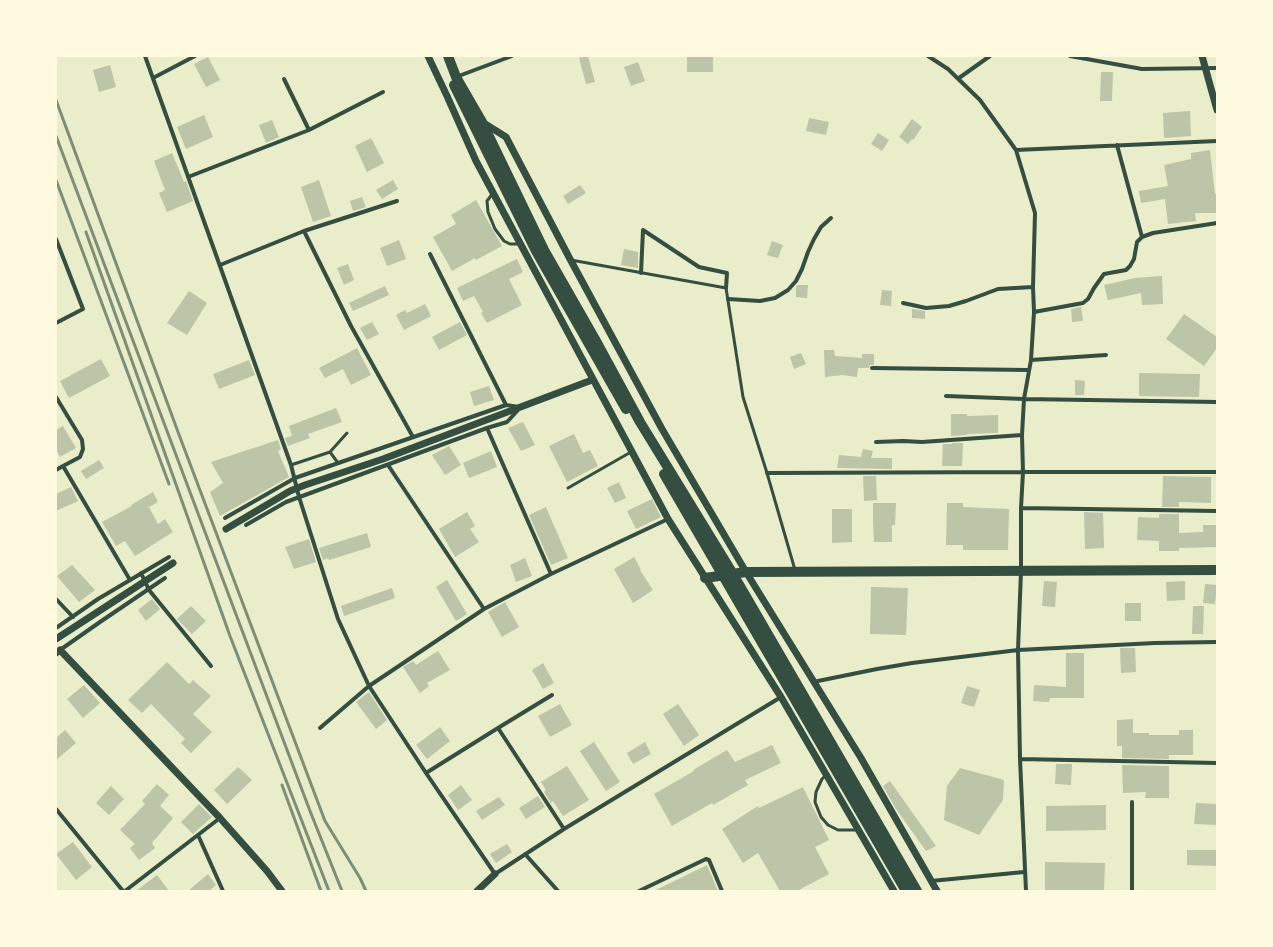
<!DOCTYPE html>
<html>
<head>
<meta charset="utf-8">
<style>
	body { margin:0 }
	#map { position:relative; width:1273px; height:947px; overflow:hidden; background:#e9edc9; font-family:"Noto Sans",sans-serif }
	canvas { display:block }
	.frame { position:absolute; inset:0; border:57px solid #fefae0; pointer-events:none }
</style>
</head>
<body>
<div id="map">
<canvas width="1273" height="947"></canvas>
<div class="frame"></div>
</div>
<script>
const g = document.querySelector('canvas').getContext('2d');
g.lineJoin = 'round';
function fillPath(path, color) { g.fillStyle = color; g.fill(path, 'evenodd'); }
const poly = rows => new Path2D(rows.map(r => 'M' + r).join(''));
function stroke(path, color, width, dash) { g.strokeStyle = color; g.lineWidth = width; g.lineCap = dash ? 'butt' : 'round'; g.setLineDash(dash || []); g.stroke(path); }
fillPath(poly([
	[588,56,595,82,586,84,579,58],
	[687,56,713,56,713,72,687,72],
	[208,57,220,80,206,87,194,64],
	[638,62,645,81,631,86,624,67],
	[110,65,116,87,99,92,93,70],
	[1101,72,1113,72,1112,101,1100,101],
	[1190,111,1191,136,1164,138,1163,113],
	[204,115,213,137,186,149,177,127],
	[809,118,829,122,826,135,806,131],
	[912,119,922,127,913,140,912,139,908,144,899,137],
	[272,120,279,137,266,143,259,125],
	[878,133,889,140,882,151,871,144],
	[371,138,384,163,367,172,355,146],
	[1210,150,1215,194,1217,194,1217,213,1195,213,1196,221,1168,224,1165,199,1141,203,1139,191,1168,186,1164,165,1191,159,1191,153],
	[172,153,184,182,186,181,193,201,167,212,159,193,165,190,154,161],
	[319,180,331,216,313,222,301,187],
	[393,180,398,189,382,199,376,190],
	[580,185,586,193,568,204,563,196],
	[362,197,366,207,353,211,350,201],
	[476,200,502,246,476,260,475,258,452,271,433,237,456,224,451,215],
	[399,240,406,259,387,266,380,248],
	[772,241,783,245,778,258,767,255],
	[624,249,638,252,638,268,621,265],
	[517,259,523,272,509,279,522,305,487,323,481,313,483,312,474,296,463,301,457,288],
	[348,264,354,280,344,285,337,268],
	[1162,276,1163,304,1142,305,1141,293,1108,300,1104,285,1135,278],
	[797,285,808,285,807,298,796,297,796,286],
	[385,286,389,295,353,311,349,303],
	[882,290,892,291,891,306,880,305],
	[189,291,207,303,187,335,167,323],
	[425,304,431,316,404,330,396,315,405,310,407,313],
	[1081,307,1083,321,1072,322,1071,309],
	[912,309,925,311,925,319,912,318],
	[1184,314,1217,337,1217,348,1204,366,1166,339],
	[372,322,379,334,367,340,360,328],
	[460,322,467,335,439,350,432,337],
	[357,348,371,375,351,385,343,369,325,378,319,368],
	[824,350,834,350,835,356,862,358,862,354,874,354,874,365,870,365,869,368,858,368,857,377,842,375,825,377],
	[801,353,806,364,794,369,790,357],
	[101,359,110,376,69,398,60,381],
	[249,360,255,375,219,389,213,374],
	[1139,373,1200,374,1199,397,1139,396],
	[1075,380,1085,381,1084,395,1075,395],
	[489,386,494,400,474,406,470,392],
	[336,408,342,422,308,434,310,438,288,446,285,438,292,436,289,426],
	[951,414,967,414,967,416,998,415,998,433,967,434,967,435,951,436],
	[523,422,535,445,521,451,508,428],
	[63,426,76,448,60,457,56,449,56,430],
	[574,434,583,453,590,450,598,466,567,482,549,446],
	[278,440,281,449,278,451,289,477,220,516,210,492,223,483,211,462],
	[952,443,963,443,962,466,942,466,943,444,952,444],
	[449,446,461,465,445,475,432,455],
	[863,449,873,451,871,458,892,458,892,469,837,468,839,455,861,457],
	[491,451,497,467,469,478,463,463],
	[99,460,104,468,86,479,81,471],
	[863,476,876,476,877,500,864,501],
	[1163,476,1211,477,1211,503,1179,502,1179,507,1162,507],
	[619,482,626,498,615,503,607,488],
	[71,487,78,501,56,511,56,494],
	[153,492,158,502,149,507,158,524,165,519,173,532,135,556,125,541,116,546,102,522,132,506,131,505],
	[652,499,661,517,636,529,627,511],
	[873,503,896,503,895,525,892,525,892,542,874,542,873,524],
	[947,503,963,503,963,507,1009,509,1008,550,963,550,963,545,946,545],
	[546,507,568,558,551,565,529,515],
	[832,509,852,509,852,542,832,543],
	[467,512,475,526,470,529,479,542,455,557,439,529],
	[1084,512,1103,513,1104,548,1085,549],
	[1159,514,1179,514,1179,533,1203,532,1203,525,1217,525,1217,547,1179,548,1179,551,1159,551,1159,541,1137,540,1138,517,1159,518],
	[367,533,371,547,329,560,328,558,323,560,319,548],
	[309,539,316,562,294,569,285,547],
	[634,557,641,570,640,570,653,590,633,603,614,569],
	[525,558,532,576,516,582,510,565],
	[72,565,95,590,79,602,57,576],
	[447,580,467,614,456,621,436,587],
	[1044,581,1057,582,1055,607,1042,606],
	[1185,581,1185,600,1167,601,1166,582],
	[1205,584,1217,585,1215,604,1203,603],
	[871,587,908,588,906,635,870,634],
	[392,588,395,598,344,616,341,606],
	[152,599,160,609,146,621,138,610],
	[505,602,519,627,502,637,488,612],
	[1125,603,1141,603,1141,621,1125,621],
	[191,606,206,621,192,634,177,619],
	[1193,606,1204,606,1203,634,1192,634],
	[1120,648,1135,648,1136,672,1121,673],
	[438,651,450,670,427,683,429,686,420,693,403,667,413,661,416,665],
	[1066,653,1084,653,1084,698,1050,698,1049,702,1033,701,1034,685,1066,687],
	[167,662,189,684,193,680,211,696,193,714,212,732,191,753,181,743,185,739,151,704,142,713,128,700],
	[543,663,554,683,543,689,532,670],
	[84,685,100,703,83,718,67,699],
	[967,686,980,690,974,707,961,703],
	[369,692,387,720,376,729,356,702],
	[560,704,572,725,550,737,538,716],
	[678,704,699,735,684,746,663,714],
	[1133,719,1133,733,1149,733,1149,735,1179,735,1179,730,1193,730,1193,755,1169,755,1169,759,1122,758,1122,746,1117,746,1117,720],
	[440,727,450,741,427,759,416,745],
	[65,730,76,743,56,760,56,738],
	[594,742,620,782,606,791,580,751],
	[645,742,651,754,633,764,627,753],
	[772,745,781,763,745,780,748,785,713,805,712,803,672,826,654,794,694,771,693,770,727,750,735,762],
	[1056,764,1072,764,1071,785,1055,784],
	[1122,765,1169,766,1169,798,1145,798,1146,792,1123,793],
	[567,766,589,800,563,816,553,801,551,803,544,792,546,790,541,782],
	[238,767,252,780,227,804,214,790],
	[960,768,1004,780,1003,800,979,835,944,820,947,786],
	[890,781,936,846,926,851,896,809,883,786],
	[157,784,169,795,160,806,173,818,152,843,155,848,139,860,130,848,135,844,120,830,145,804,142,801],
	[461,785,472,800,458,810,448,795],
	[111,786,124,799,109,815,96,803],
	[803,787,829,840,815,847,829,874,797,891,780,891,758,853,743,863,722,829,758,806,759,808],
	[538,796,545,807,526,819,519,808],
	[499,797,505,805,482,820,476,811],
	[1196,803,1217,804,1217,825,1194,824],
	[199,804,212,817,193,834,181,822],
	[1106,805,1106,830,1046,831,1046,806],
	[73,842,92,867,76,880,56,854],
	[507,844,512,852,496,863,490,854],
	[1187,850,1217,850,1217,866,1187,865],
	[1045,862,1105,863,1104,891,1045,891],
	[707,865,718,891,654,891],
	[208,874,216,885,209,891,188,891],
	[157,875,169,891,136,891]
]), '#bcc5a7');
stroke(poly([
	[493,193,487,201,488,212,495,229,504,241,510,244,519,244],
	[571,260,726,288,743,397,767,473,795,570],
	[330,452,338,463],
	[291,465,330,452,347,433],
	[568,488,631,452],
	[826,775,822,779,816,792,815,802,821,817,828,825,838,830,856,830]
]), '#344e41', 3);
stroke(poly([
	[145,56,291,465,299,497,338,619,369,686,426,773,495,874,564,829,781,697],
	[928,56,948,69,980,100,1016,150,1035,213,1033,287,1034,312,1031,360,1024,399,1022,435,1023,472,1021,508,1021,571,1018,650,1020,759,1026,891],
	[1070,56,1142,69,1217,68],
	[456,77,512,56],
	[153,78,195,56],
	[959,78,990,56],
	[309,130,383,92],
	[1117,145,1142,237],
	[1016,150,1217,141],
	[188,177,309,130,284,79],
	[304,231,351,326,413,437],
	[56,239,83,309,56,323],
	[430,254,506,405],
	[220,265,304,231,397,201],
	[641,273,643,230,699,267,727,273,726,288],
	[728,299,760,301,775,298,788,290,796,281,802,269,808,252,814,239,821,227,831,218],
	[903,303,926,308,949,306,966,301,998,289,1033,287],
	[1034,312,1083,303,1088,299,1094,288,1104,274,1126,270,1130,266,1134,259,1137,242,1142,237,1153,233,1217,223],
	[1031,360,1106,355],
	[872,368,1028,370],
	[946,396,1024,399,1217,402],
	[56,397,82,440,83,449,80,457,63,466,130,580],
	[487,428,551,574],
	[876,442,903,441,922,442,1022,435],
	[388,465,484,609],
	[56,470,63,466],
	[767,473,1023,472,1217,472],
	[1021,508,1217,511],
	[225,518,295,478,506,405,519,407],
	[246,525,286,502,487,428,507,422,519,409],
	[141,573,149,590,211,666],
	[56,599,73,617],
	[56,628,98,599,169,557],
	[60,650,100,622,165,578],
	[813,682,877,669,912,663,1018,650,1155,643,1217,642],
	[320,728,369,686,484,609,551,574,668,519],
	[498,728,552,695],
	[1020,759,1217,763],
	[426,773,498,728,564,829],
	[56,809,123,891],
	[198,835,223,891],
	[525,854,558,891],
	[931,881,1024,872],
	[125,891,220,818],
	[639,891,706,859,709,860,722,891],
	[1132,891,1132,802]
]), '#344e41', 4);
stroke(poly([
	[428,56,447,96,476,161,668,519,781,697,894,891],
	[1202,56,1217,110],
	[482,122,506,137,570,259,662,429,746,572,861,758,937,891],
	[226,529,290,491,305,485,383,459,592,380],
	[56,639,173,563],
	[56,653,60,650,220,818,267,871,282,891],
	[477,891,495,874]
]), '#344e41', 7);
stroke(poly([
	[448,56,456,77,482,122,544,250,596,341,640,422,730,569,917,891],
	[454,85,536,251,626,409],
	[664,474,906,891],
	[705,578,746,572,1217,570]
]), '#344e41', 10);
stroke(poly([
	[56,100,178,432,325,821,360,878,366,891],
	[56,136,310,811,342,891],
	[56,180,169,484],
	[86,232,230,636,329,891],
	[282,785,321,891]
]), '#7c8e77', 3);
</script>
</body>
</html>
